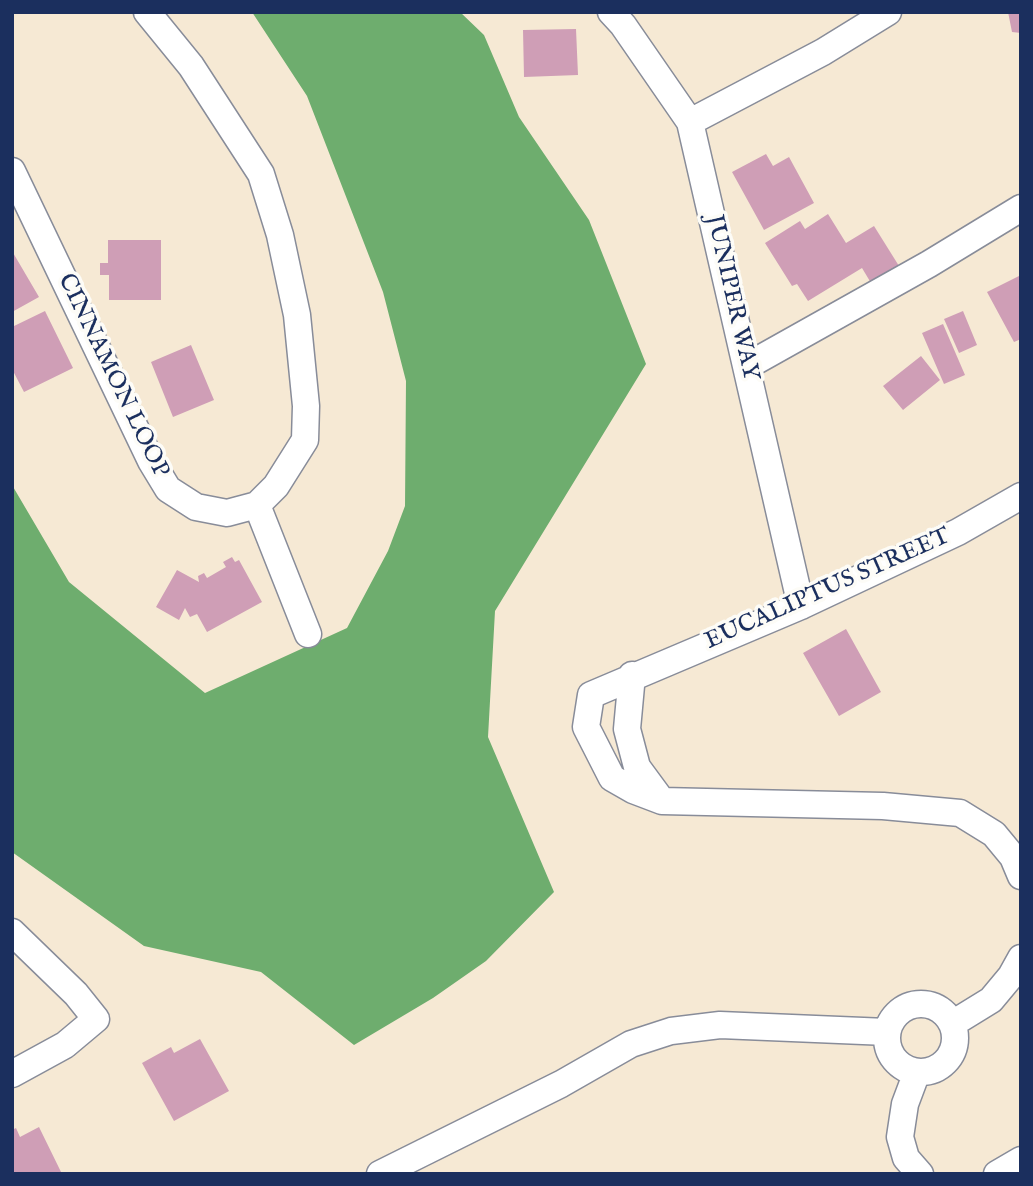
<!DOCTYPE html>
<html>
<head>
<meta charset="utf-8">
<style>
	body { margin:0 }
	#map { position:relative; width:1033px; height:1186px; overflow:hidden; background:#f6e9d4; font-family:"IM FELL English",serif }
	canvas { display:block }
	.frame { position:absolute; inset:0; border:14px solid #1b2f5e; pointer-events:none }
</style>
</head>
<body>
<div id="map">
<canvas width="1033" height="1186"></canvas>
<div class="frame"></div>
</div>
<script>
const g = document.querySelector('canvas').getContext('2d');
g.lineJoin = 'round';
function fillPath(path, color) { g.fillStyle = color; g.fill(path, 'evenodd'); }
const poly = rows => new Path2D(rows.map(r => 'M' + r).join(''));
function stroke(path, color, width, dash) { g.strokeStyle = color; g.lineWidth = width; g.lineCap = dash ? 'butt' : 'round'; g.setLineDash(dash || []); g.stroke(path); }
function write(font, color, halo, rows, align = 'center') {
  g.font = font + ' "IM FELL English",serif'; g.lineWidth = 7; g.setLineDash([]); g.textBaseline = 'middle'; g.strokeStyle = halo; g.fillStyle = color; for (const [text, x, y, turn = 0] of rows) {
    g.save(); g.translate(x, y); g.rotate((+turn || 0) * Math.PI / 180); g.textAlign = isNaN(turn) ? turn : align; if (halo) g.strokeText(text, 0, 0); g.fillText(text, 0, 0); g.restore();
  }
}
fillPath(poly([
	[252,12,460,12,484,35,519,117,589,220,646,364,495,611,488,737,554,892,486,961,433,998,354,1045,261,972,144,946,12,852,12,485,69,582,205,693,347,628,388,551,405,506,406,381,383,292,307,96]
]), '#6ead6e');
fillPath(poly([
	[1008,12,1021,12,1021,33,1012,32],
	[576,29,578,75,524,77,523,30],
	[766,154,773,166,789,157,814,203,764,230,732,172],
	[828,214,846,243,874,226,899,266,871,283,862,268,808,301,797,284,792,286,765,243,800,221,805,229],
	[108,240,161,240,161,300,109,300,109,275,100,275,100,263,108,263],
	[12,251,39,297,12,312],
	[1021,275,1021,339,1014,342,987,292],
	[45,311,73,368,24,392,12,369,12,327],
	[963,311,977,345,959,353,944,319],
	[943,324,965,375,944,384,922,333],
	[191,345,214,400,173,417,151,362],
	[921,356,940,380,903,410,883,386],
	[232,557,235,562,239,560,262,602,207,632,197,614,190,617,185,608,179,620,156,607,177,570,199,582,198,576,204,573,207,578,226,567,223,562],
	[846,629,881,692,839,716,803,653],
	[200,1039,229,1091,174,1121,142,1063,171,1047,174,1053],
	[39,1127,62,1174,12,1174,12,1130,16,1128,20,1137]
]), '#cf9eb6');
const minor = poly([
	[611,12,623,25,690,122,801,606],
	[690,122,823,52,888,12],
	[12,171,151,461,168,489,196,507,227,513,257,505,276,486,305,440,306,406,297,315,280,235,261,174,191,66,147,12],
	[747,366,929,264,1021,208],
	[1021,496,958,532,801,606,591,695,586,727,612,778,633,790,662,801,883,806,960,813,994,834,1013,857,1021,876],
	[257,505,308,634],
	[632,675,627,729,637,767,662,801],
	[12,932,76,994,96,1019,65,1045,12,1074],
	'887 1038a34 34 0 1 1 68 0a34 34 0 1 1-68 0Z',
	[952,1024,991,1000,1011,976,1021,958],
	[917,1072,905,1104,900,1137,906,1158,920,1174],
	[380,1174,561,1084,631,1044,671,1031,720,1025,887,1032],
	[997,1174,1021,1160]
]);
stroke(minor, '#888c99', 29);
stroke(minor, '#fff', 26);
write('24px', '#1b2f5e', '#fdfcf7', [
	["JUNIPER WAY",731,298,77],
	["CINNAMON LOOP",112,376,64],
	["EUCALIPTUS STREET",828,590,-24]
]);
</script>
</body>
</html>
